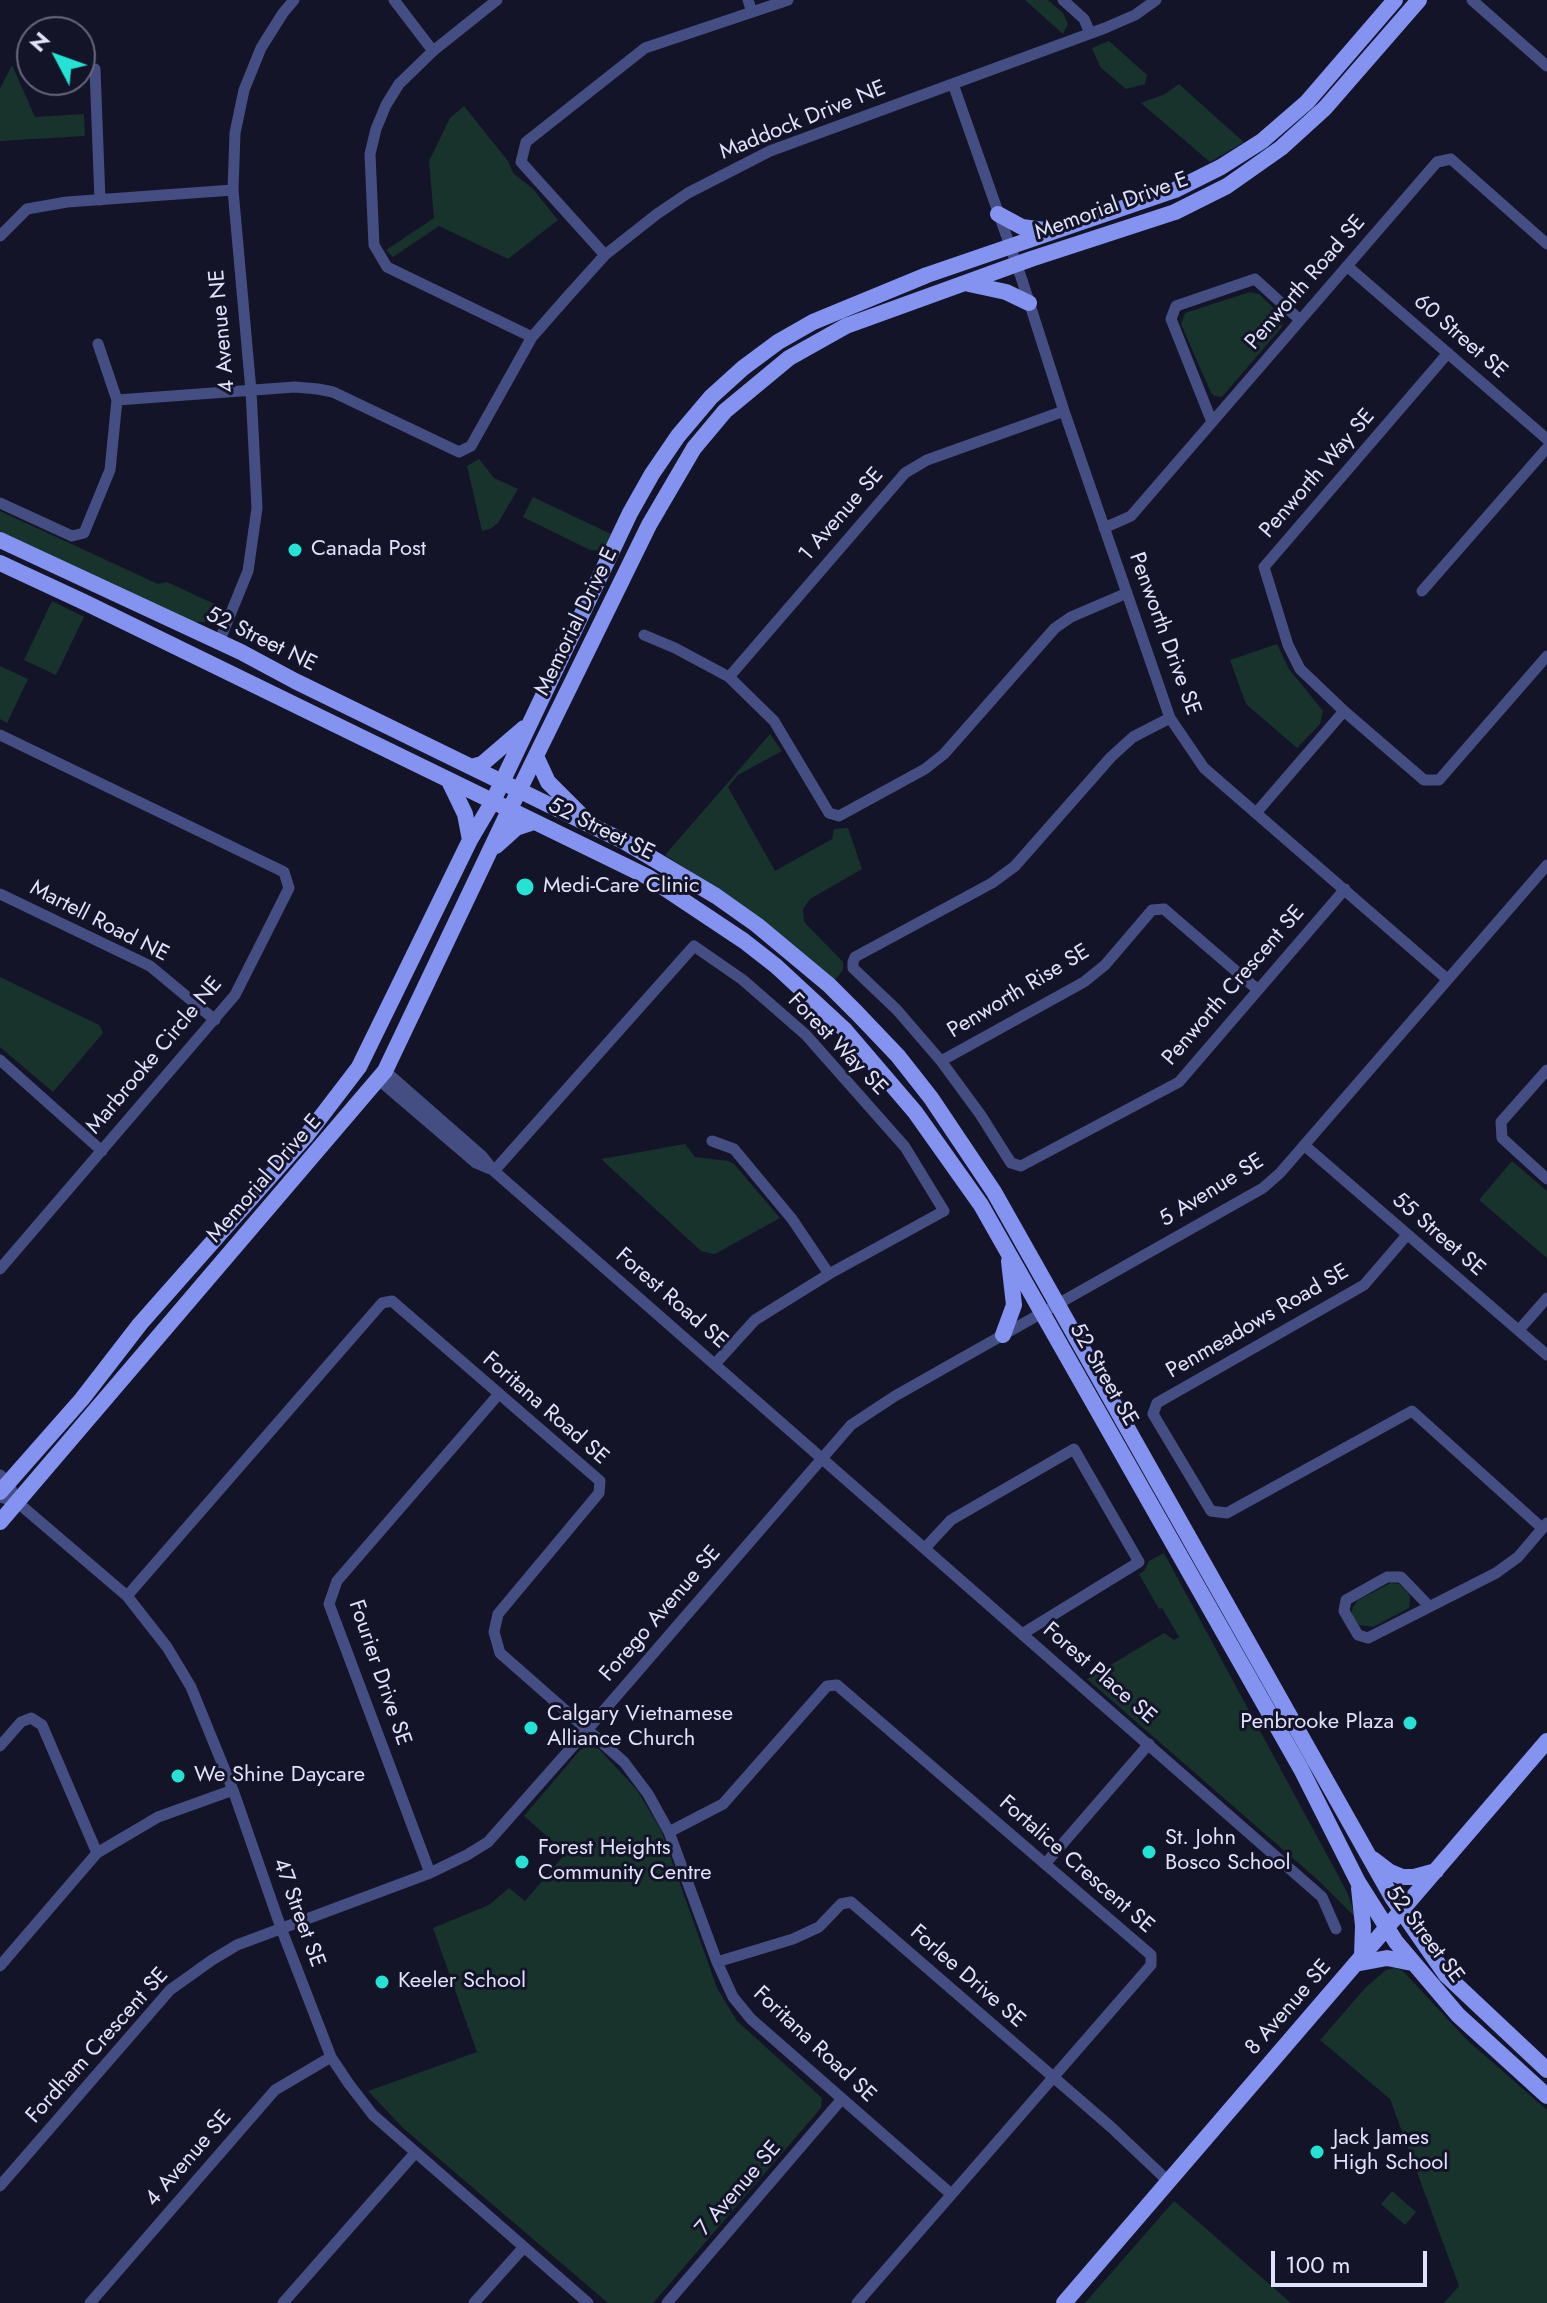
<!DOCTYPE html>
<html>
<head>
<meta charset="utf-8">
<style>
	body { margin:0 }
	#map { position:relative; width:1547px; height:2303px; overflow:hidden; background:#141429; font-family:Jost,sans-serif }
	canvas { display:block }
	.north { position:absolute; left:16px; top:16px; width:80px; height:80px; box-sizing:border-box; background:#141429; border:2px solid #66667d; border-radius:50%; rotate:311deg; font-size:22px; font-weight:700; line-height:32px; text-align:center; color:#e0e1fb }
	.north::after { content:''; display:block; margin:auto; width:28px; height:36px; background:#24e3d4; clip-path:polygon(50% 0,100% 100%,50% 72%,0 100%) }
	.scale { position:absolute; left:1271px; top:2251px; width:156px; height:36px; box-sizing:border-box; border:4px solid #e0e1fb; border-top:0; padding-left:10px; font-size:24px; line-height:28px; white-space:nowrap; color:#e0e1fb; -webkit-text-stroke:6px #141429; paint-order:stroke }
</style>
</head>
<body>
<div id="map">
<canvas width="1547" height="2303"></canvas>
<div class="north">N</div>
<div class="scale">100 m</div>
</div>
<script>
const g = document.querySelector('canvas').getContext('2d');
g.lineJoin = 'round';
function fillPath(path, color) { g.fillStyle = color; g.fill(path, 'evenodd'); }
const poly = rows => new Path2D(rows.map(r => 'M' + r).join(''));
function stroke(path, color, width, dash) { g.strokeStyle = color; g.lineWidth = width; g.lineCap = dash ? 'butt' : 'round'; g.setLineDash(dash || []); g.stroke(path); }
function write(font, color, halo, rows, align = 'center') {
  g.font = font + ' Jost,sans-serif'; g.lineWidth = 6; g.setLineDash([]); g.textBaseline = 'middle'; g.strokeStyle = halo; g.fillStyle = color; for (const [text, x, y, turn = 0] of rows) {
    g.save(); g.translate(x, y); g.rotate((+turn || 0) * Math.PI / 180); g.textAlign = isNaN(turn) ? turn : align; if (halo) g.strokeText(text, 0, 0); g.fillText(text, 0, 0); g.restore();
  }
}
fillPath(poly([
	[1025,0,1048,0,1063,13,1068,24,1063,34],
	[1109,41,1147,75,1145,84,1126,89,1100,67,1092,48],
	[12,65,35,117,84,114,85,136,0,141,0,89],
	[1179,84,1221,122,1244,142,1210,162,1141,103,1165,94],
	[464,106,508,161,513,173,533,189,558,220,508,259,439,226,393,257,386,250,434,218,429,161,450,118],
	[1250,292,1259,294,1284,318,1282,327,1222,397,1215,396,1211,393,1181,324,1185,313],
	[479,459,494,478,518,489,498,523,490,529,482,531,467,466],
	[533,497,611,534,604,551,590,550,523,517],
	[0,511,158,584,167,582,221,607,209,622,190,622,0,532],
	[52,601,84,617,56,675,24,660],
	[1277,644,1289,669,1323,711,1320,724,1297,748,1246,704,1230,660],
	[0,666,28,679,7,723,0,719],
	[770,734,782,751,738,775,728,787,775,871,832,839,834,829,848,828,862,869,810,899,803,909,804,921,808,926,843,962,843,970,834,981,722,892,665,855],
	[0,977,99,1025,103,1033,53,1092,0,1047],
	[685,1144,695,1157,729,1161,734,1164,780,1218,715,1254,709,1253,701,1251,601,1159],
	[1512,1161,1547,1191,1547,1258,1479,1200],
	[1164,1553,1347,1892,1356,1918,1318,1880,1087,1679,1164,1633,1174,1640,1179,1637,1162,1608,1159,1609,1139,1574,1144,1571,1149,1561],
	[1391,1583,1399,1584,1410,1595,1409,1608,1373,1627,1359,1625,1351,1614,1353,1607,1358,1600],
	[589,1746,599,1749,637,1790,661,1830,717,1988,737,2021,822,2098,821,2108,653,2303,608,2303,403,2128,368,2091,477,2052,433,1928,489,1905,509,1888,525,1901,566,1853,524,1816,580,1750],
	[1395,1968,1403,1971,1467,2040,1547,2110,1547,2303,1444,2303,1459,2286,1390,2099,1320,2040,1366,1987,1386,1970],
	[1392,2191,1416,2212,1405,2225,1381,2204],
	[1174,2201,1179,2205,1291,2303,1085,2303]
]), '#18322c');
stroke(poly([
	[394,0,433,51],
	[497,0,433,51,399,84,386,105,376,129,370,154,374,245,387,267,532,337],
	[748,0,752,12],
	[1063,0,1084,19,1090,33],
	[1472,0,1547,66],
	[95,69,100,200],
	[953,84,1022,280,1064,411,1170,718,1204,768,1447,979],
	[0,236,27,209,67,202,233,190],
	[605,255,521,162,526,142,645,48,788,0],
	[1347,266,1547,439],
	[1448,353,1264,567,1288,645,1300,669,1344,711,1424,780,1439,780,1547,656],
	[117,400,295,387,318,389,333,392,459,452,471,446,532,337,568,296,605,255,657,214,688,193,770,151,1105,28,1135,15,1156,0],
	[1212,422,1171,319,1176,306,1255,279,1300,320],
	[0,503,72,536,84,533,110,470,117,400,98,344],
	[1104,528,1131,516,1437,162,1451,159,1547,244],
	[1422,591,1547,448],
	[644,635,675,648,729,677,774,721,829,813,839,816,925,769,944,754,1055,628,1071,617,1127,593],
	[219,642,248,571,257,508,251,391,233,190,235,133,244,90,261,48,283,13,294,0],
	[729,677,905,473,927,460,1064,411],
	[1170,718,1133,737,1111,757,1015,866,992,883,855,957,853,962,853,968,897,1010,941,1061,980,1114,1011,1163,1021,1166,1179,1082,1345,889],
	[0,735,284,872,289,888,235,995,0,1269],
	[1256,813,1344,711],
	[0,894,150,966,215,1020],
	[0,1060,102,1151],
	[941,1061,1084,982,1105,965,1152,910,1164,909,1258,990],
	[1547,1070,1501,1122,1502,1138,1547,1179],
	[385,1071,482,1156,494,1171,1322,1897,1336,1929],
	[379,1080,476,1163,490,1169],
	[712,1141,734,1149,792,1219,829,1274],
	[1304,1145,1547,1355],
	[494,1171,694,946,743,980,806,1035,905,1147,944,1211,829,1274,755,1320,715,1364],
	[1407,1235,1364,1285,1157,1403,1153,1414,1211,1511,1227,1513,1412,1411,1542,1528],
	[1519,1330,1547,1298],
	[0,1475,8,1482,17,1502],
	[0,1497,17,1502,127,1596,167,1647,191,1687,233,1790,281,1928,331,2057,349,2084,373,2115,588,2303],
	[925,1548,951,1520,1074,1449,1139,1562,1022,1634],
	[127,1596,382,1303,392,1301,600,1481,599,1493,498,1614,494,1632,500,1653,624,1762,648,1794,669,1832,717,1962,733,1997,751,2019,951,2194],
	[1429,1606,1401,1577,1387,1577,1346,1600,1344,1611,1358,1635,1368,1638,1496,1573,1518,1557,1547,1523],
	[0,1746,21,1722,31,1718,42,1725,97,1853],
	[669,1832,723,1804,827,1686,837,1685,1151,1955,1151,1965,857,2303],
	[1045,1864,1149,1744],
	[430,1873,329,1604,337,1581,498,1395],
	[717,1962,793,1939,819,1927,841,1904,851,1902,1111,2127,1169,2182],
	[0,1966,97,1853,158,1817,233,1790],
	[0,2186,170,1990,212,1960,237,1945,430,1873,467,1855,488,1842,587,1730,851,1425,895,1396,1263,1188,1280,1173,1547,865],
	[90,2303,275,2090,331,2057],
	[283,2303,415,2153],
	[474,2303,524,2247],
	[667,2303,841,2100]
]), '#454e82', 11);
stroke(poly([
	[998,214,1022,227,1052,231],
	[969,284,1006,292,1029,303],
	[0,540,241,652,295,681,625,842,716,896,757,925,829,985,857,1013,898,1056,931,1098,994,1192,1393,1899,1446,1975,1547,2070],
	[0,563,84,602,648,877,744,941,776,966,844,1029,915,1112,981,1205,1301,1769,1358,1882,1396,1942,1458,2015,1547,2096],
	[536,756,548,782,584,818],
	[471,767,482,764,524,728],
	[450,783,465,814,470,840],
	[496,846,516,828,534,822],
	[1003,1335,1014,1305,1009,1261],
	[0,1492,82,1399,140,1324,307,1135,359,1067,470,840,493,801,630,513,652,474,678,436,711,397,743,368,778,342,813,322,927,275,1175,190,1221,167,1262,141,1307,102,1395,0],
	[0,1522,385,1071,505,819,649,525,694,448,725,411,789,358,846,326,1031,259,1175,212,1227,186,1281,148,1325,108,1419,0],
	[1373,1859,1390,1872,1402,1877,1414,1877,1436,1871],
	[1359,1888,1363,1926,1362,1956],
	[1355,1964,1387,1958,1412,1963],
	[1064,2303,1547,1741]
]), '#8393ef', 16);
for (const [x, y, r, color] of [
	[295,550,8,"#24e3d4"],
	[525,887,10,"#24e3d4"],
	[1410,1723,8,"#24e3d4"],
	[531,1728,8,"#24e3d4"],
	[178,1776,8,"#24e3d4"],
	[1149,1852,8,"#24e3d4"],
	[522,1862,8,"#24e3d4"],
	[382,1982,8,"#24e3d4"],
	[1317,2152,8,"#24e3d4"]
]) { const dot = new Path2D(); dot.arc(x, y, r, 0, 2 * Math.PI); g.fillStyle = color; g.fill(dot); stroke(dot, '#141429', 3); }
write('22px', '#e0e1fb', '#141429', [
	["Maddock Drive NE",803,121,-22],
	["Memorial Drive E",1112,207,-20],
	["Penworth Road SE",1306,283,-49],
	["4 Avenue NE",223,331,-95],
	["60 Street SE",1460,337,41],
	["Penworth Way SE",1318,474,-49],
	["1 Avenue SE",842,515,-49],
	["Memorial Drive E",577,622,-64],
	["Penworth Drive SE",1164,634,70],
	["52 Street NE",261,640,26],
	["52 Street SE",601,830,26],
	["Martell Road NE",99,922,27],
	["Penworth Crescent SE",1234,986,-49],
	["Penworth Rise SE",1019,992,-31],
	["Forest Way SE",837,1045,46],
	["Marbrooke Circle NE",155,1056,-50],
	["Memorial Drive E",265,1179,-49],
	["5 Avenue SE",1212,1191,-32],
	["55 Street SE",1438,1235,41],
	["Forest Road SE",671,1299,41],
	["Penmeadows Road SE",1258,1322,-30],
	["52 Street SE",1103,1375,60],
	["Foritana Road SE",545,1409,41],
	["Forego Avenue SE",661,1614,-49],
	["Fourier Drive SE",379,1673,71],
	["Forest Place SE",1099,1674,41],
	["Fortalice Crescent SE",1076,1865,41],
	["47 Street SE",298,1913,70],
	["52 Street SE",1424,1935,53],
	["Forlee Drive SE",967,1977,41],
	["8 Avenue SE",1289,2008,-49],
	["Foritana Road SE",814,2045,43],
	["Fordham Crescent SE",98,2046,-48],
	["4 Avenue SE",189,2159,-49],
	["7 Avenue SE",739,2189,-49]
]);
write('22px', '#e0e1fb', '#141429', [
	["Canada Post",311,550],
	["Medi-Care Clinic",543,887],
	["Calgary Vietnamese",547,1715],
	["Alliance Church",547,1740],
	["Penbrooke Plaza",1394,1723,"right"],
	["We Shine Daycare",194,1776],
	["St. John",1165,1839],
	["Bosco School",1165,1864],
	["Forest Heights",538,1849],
	["Community Centre",538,1874],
	["Keeler School",398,1982],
	["Jack James",1333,2139],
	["High School",1333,2164]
], 'left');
</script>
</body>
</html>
